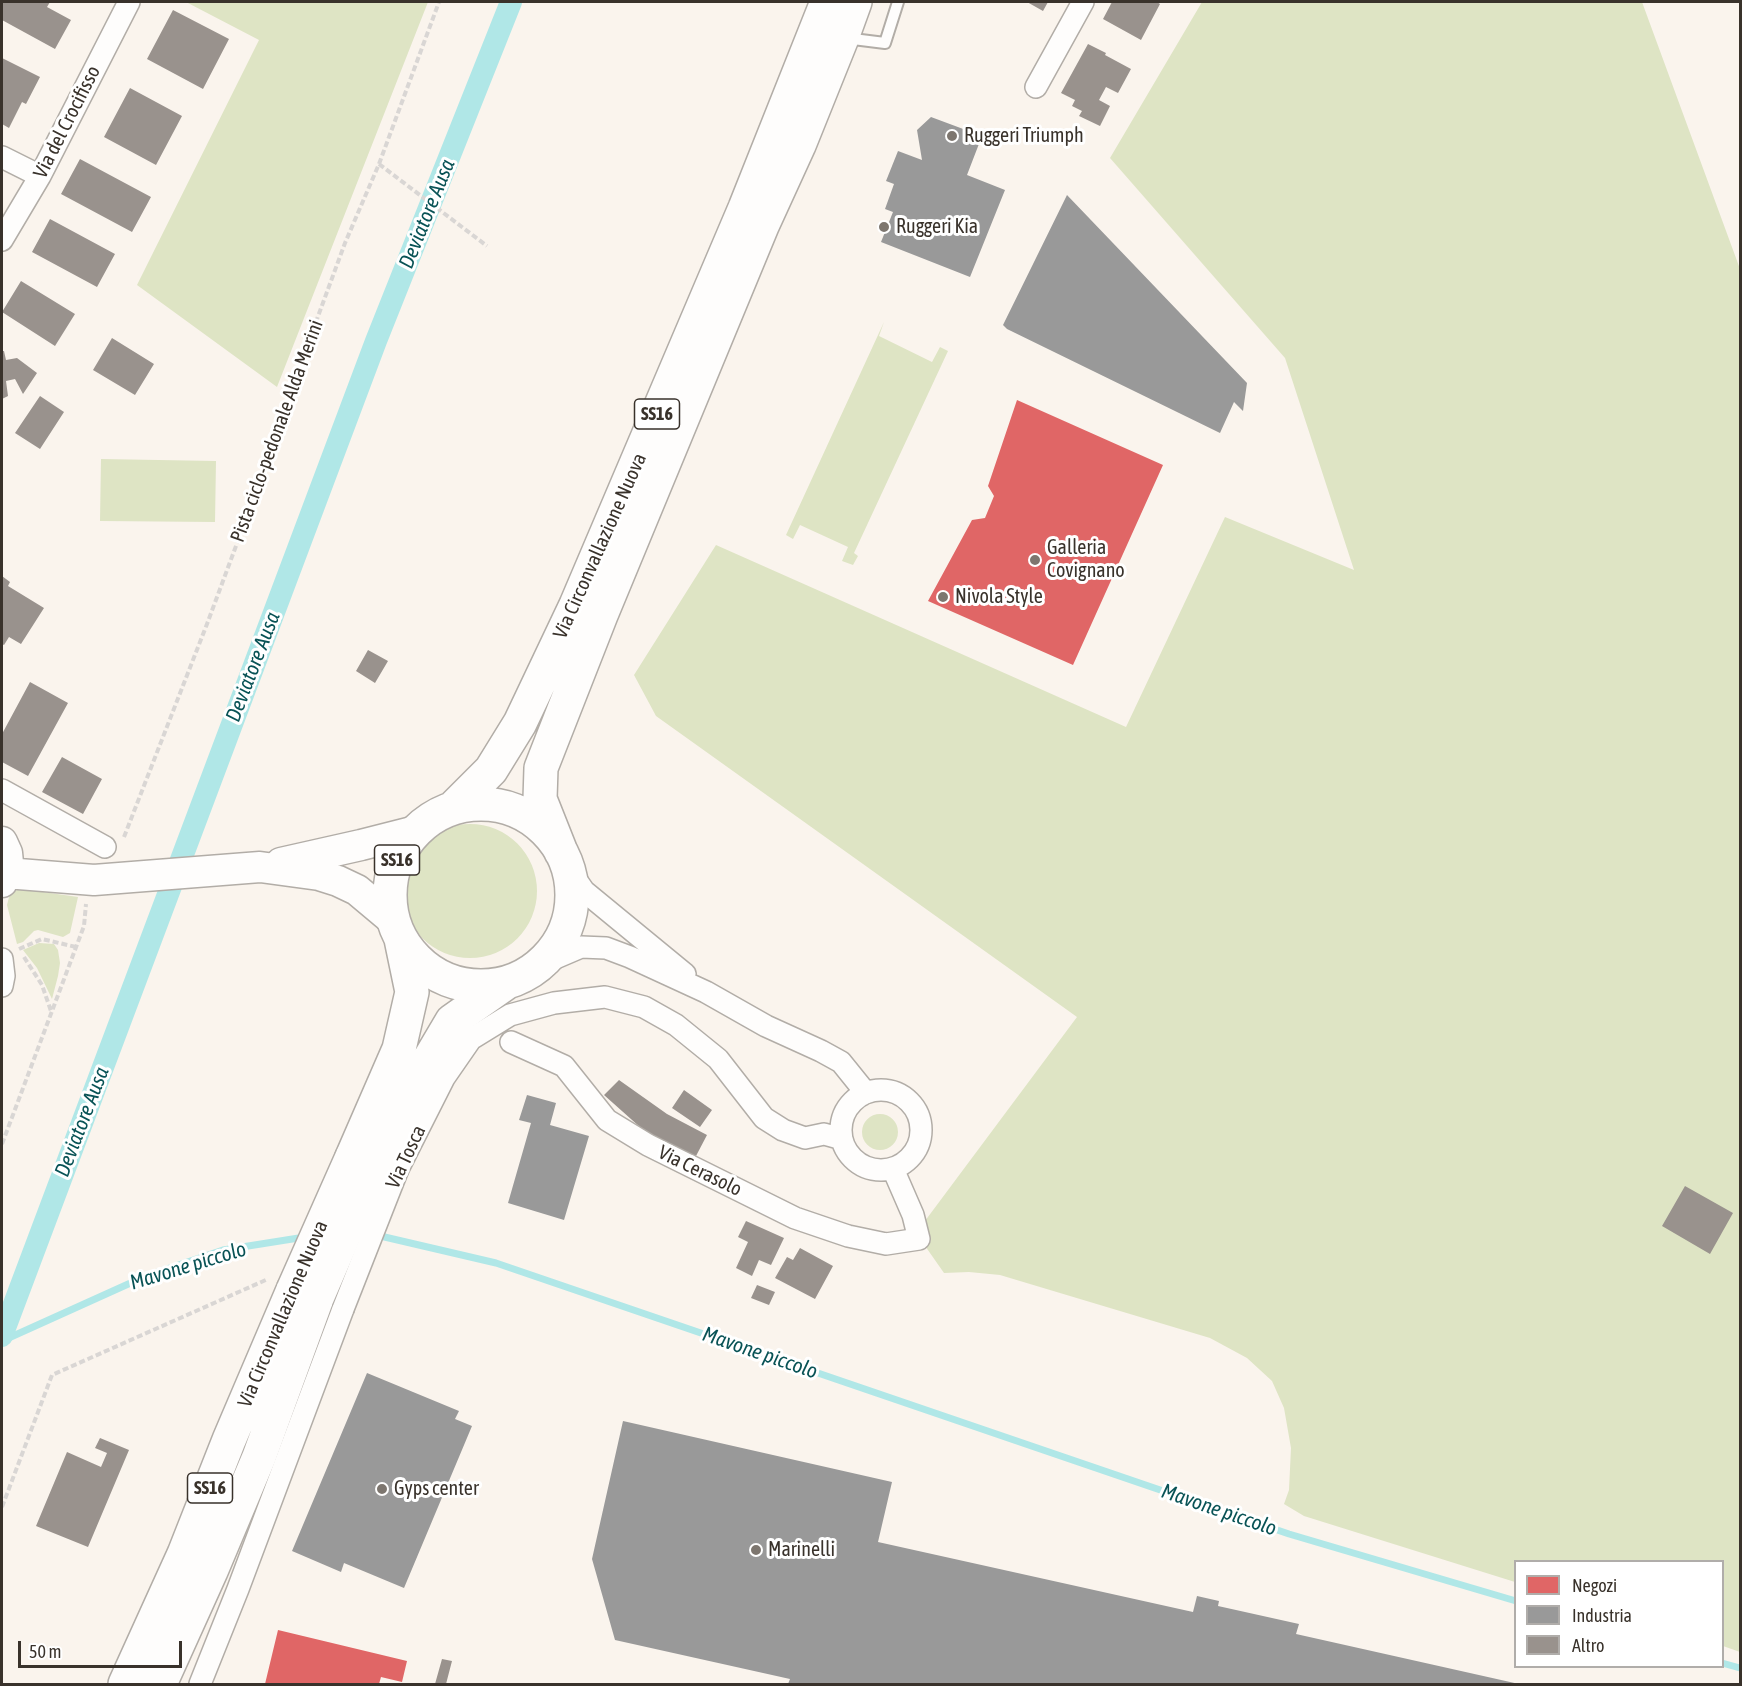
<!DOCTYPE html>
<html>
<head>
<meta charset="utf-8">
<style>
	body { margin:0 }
	#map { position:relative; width:1742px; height:1686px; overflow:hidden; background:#faf4ed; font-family:"Asap Condensed",sans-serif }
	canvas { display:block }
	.frame { position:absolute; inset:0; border:3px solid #39322b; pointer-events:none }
	.legend { position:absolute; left:1514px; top:1560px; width:210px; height:108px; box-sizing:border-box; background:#fff; border:2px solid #b0adaa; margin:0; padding:8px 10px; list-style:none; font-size:18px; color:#39322b }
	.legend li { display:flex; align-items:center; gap:12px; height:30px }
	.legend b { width:30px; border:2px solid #b0adaa }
	.scale { position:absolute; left:18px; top:1641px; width:164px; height:27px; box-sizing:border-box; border:3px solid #39322b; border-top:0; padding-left:8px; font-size:18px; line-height:21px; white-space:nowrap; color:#39322b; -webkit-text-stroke:4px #fff; paint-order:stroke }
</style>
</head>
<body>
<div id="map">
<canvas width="1742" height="1686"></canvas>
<div class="frame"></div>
<ul class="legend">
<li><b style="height:16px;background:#e06666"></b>Negozi</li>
<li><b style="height:16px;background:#999"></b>Industria</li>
<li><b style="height:16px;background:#99928d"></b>Altro</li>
</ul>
<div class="scale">50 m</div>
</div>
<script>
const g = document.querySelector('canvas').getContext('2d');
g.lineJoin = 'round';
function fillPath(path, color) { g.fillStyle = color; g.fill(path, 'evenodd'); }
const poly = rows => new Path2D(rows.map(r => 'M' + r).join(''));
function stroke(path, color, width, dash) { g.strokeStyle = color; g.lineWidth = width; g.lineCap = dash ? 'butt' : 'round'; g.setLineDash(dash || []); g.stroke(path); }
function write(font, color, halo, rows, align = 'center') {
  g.font = font + ' "Asap Condensed",sans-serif'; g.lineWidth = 6; g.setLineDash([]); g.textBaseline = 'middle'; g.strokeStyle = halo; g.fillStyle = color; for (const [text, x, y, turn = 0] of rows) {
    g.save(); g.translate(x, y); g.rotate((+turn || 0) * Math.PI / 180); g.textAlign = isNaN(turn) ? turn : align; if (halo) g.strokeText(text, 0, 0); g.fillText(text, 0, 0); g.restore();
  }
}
fillPath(poly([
	[186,2,428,2,277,387,137,285,259,40],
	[1202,2,1642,2,1740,269,1740,1652,1723,1646,1722,1562,1516,1562,1515,1582,1304,1516,1284,1504,1289,1490,1291,1448,1284,1408,1272,1381,1247,1358,1210,1338,1000,1275,969,1272,944,1273,916,1233,1077,1017,656,716,634,675,716,545,1126,727,1225,517,1354,570,1285,358,1110,158],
	[884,322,879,336,932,362,940,347,948,351,854,553,858,556,853,565,842,561,848,547,800,525,793,539,786,535],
	[101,459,216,461,215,522,100,521],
	'403 891a67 67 0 1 1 134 0a67 67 0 1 1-134 0Z',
	[22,889,78,897,70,933,63,937,38,930,34,931,23,942,17,944,7,905,9,897,14,891],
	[39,943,54,944,58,950,60,963,58,976,52,999,37,968,23,950],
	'862 1132a18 18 0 1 1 36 0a18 18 0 1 1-36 0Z'
]), '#dee4c4');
fillPath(poly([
	[1017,400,1163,465,1073,665,928,601,972,520,985,518,994,496,988,486],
	[278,1630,407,1661,402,1682,381,1677,379,1684,265,1684]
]), '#e06666');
fillPath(poly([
	[931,117,982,136,967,175,1005,190,970,277,881,242,893,212,885,209,894,184,886,181,898,151,922,160,917,130],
	[1067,195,1247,383,1243,411,1234,402,1220,433,1007,329,1003,325],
	[527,1095,556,1103,550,1125,589,1136,564,1220,508,1203,531,1123,519,1120],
	[367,1373,459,1411,455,1419,472,1426,404,1588,344,1563,341,1572,292,1551],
	[623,1421,892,1482,878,1542,1193,1612,1197,1596,1219,1601,1218,1606,1299,1624,1296,1634,1519,1684,788,1684,790,1679,615,1640,592,1559]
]), '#999');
stroke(poly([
	[376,1235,496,1263,1289,1534,1516,1601],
	[2,1341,146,1276,223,1250,305,1237],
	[1722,1663,1740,1668]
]), '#b0e7e7', 7);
stroke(poly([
	[2,1336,376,341,511,2]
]), '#b0e7e7', 22);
fillPath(poly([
	[2,2,50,2,47,7,71,20,55,49,2,20],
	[1027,2,1048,2,1043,11],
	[1112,2,1157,2,1160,4,1141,40,1103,19],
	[173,10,229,39,203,89,147,59],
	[1088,44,1106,53,1105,55,1131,69,1118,93,1106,87,1099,100,1110,106,1100,126,1079,116,1082,111,1072,106,1075,100,1061,93],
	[2,58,40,77,26,104,22,102,9,128,2,124],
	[130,88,182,116,156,165,104,137],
	[80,159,151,197,132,232,61,194],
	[50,219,115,254,97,287,32,252],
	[21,281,75,314,55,346,2,312],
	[112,338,154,364,135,395,93,370],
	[2,351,4,351,6,360,17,358,37,373,23,394,15,379,6,381,8,396,2,399],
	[40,396,64,412,40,449,15,433],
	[2,576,10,582,8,586,44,608,21,644,9,637,4,645,2,644],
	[368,650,388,661,375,683,356,671],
	[30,682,68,703,28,776,2,762,2,734],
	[62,757,102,779,83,814,42,792],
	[619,1080,667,1114,707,1135,696,1156,650,1136,604,1095],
	[684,1090,712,1110,700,1127,672,1108],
	[1685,1186,1733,1213,1710,1254,1662,1226],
	[746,1221,784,1238,771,1265,759,1260,752,1276,736,1268,748,1242,738,1237],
	[800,1248,833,1266,815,1299,775,1278,787,1257,793,1260],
	[757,1285,775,1292,769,1305,751,1298],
	[100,1438,129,1450,88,1547,36,1526,67,1452,101,1467,107,1453,95,1448],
	[442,1659,452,1661,446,1684,435,1684]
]), '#99928d');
const lane = poly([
	[845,38,885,43,898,2]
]);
const street = poly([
	[1036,87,1083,2],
	[2,157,40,176],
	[2,240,40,176,129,2],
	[2,790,105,847],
	[568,868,584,891,685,974],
	[2,959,4,976,2,986],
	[539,965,581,947,606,948,630,957,706,992,766,1026,821,1051,841,1062,866,1093],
	[511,1042,564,1066,607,1120,648,1145,795,1218,848,1236,886,1244,919,1239,913,1215,893,1169],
	'841 1130a40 40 0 1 1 80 0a40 40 0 1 1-80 0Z',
	[398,1169,444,1078,471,1039,510,1015,554,1003,605,997,644,1007,676,1025,718,1059,764,1118,783,1130,805,1138,824,1134,842,1139],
	[200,1684,238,1589,343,1309]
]);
const secondary = poly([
	[2,842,7,853,8,863,6,873,2,882],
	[281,863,361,845,416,831],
	[6,873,94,880,260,867,319,875,338,881,357,890,394,921]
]);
const primary = poly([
	'390 895a91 91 0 1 1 182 0a91 91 0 1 1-182 0Z',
	[454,807,491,770,520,723,576,605,745,208,827,2],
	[561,852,540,799,541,768,601,615,762,226,799,145,842,38,855,2],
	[352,1157,399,1049,412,992,401,939],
	[375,1164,423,1070,452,1021,506,983],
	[125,1684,184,1554,229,1440,293,1290],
	[160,1684,211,1571,259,1457,317,1298]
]);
stroke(lane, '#b2ada7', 14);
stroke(street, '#b2ada7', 24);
stroke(secondary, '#b2ada7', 33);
stroke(primary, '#b2ada7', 36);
stroke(poly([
	[379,164,487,246],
	[124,837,207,624,275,441,282,414,345,243,379,164,439,2],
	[19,949,42,939,76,947],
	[24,957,42,985,51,1011],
	[2,1144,84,926,86,904],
	[2,1507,52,1375,268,1279]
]), '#d9d6d4', 4, [6, 3]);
stroke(lane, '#fefdfc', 10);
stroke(street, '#fefdfc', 21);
stroke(secondary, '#fefdfc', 30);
stroke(primary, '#fefdfc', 33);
const streetBridge = poly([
	[343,1309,398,1169]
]);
const primaryBridge = poly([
	[293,1290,352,1157],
	[317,1298,375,1164]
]);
stroke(streetBridge, '#b2ada7', 24, []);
stroke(primaryBridge, '#b2ada7', 36, []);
stroke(streetBridge, '#fefdfc', 21);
stroke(primaryBridge, '#fefdfc', 33);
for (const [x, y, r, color] of [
	[952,136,6,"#7d766f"],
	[884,227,6,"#7d766f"],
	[1035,560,6,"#7d766f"],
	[943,597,6,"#7d766f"],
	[382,1489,6,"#7d766f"],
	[756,1550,6,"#7d766f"]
]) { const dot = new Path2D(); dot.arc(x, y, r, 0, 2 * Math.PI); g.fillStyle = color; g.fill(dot); stroke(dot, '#fff', 2); }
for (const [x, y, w] of [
	[657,414,45],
	[397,860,45],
	[210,1488,45]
]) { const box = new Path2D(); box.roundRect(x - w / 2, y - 15, w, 30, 4.5); g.fillStyle = '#fff'; g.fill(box); stroke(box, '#39322b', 1.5); }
write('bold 18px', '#39322b', null, [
	["SS16",657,414],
	["SS16",397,860],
	["SS16",210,1488]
]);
write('20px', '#39322b', '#fff', [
	["Via del Crocifisso",67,122,-63],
	["Pista ciclo-pedonale Alda Merini",277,431,-70],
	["Via Circonvallazione Nuova",600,546,-66],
	["Via Tosca",406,1157,-65],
	["Via Cerasolo",700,1171,26],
	["Via Circonvallazione Nuova",283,1314,-67]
]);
write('20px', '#39322b', '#fff', [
	["Ruggeri Triumph",964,136],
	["Ruggeri Kia",896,227],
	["Galleria",1047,548],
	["Covignano",1047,571],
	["Nivola Style",955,597],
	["Gyps center",394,1489],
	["Marinelli",768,1550]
], 'left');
write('italic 21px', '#095356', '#fff', [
	["Deviatore Ausa",427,214,-68],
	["Deviatore Ausa",253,667,-69],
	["Deviatore Ausa",82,1122,-69],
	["Mavone piccolo",188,1266,-17],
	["Mavone piccolo",760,1353,19],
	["Mavone piccolo",1219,1510,19]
]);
</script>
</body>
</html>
